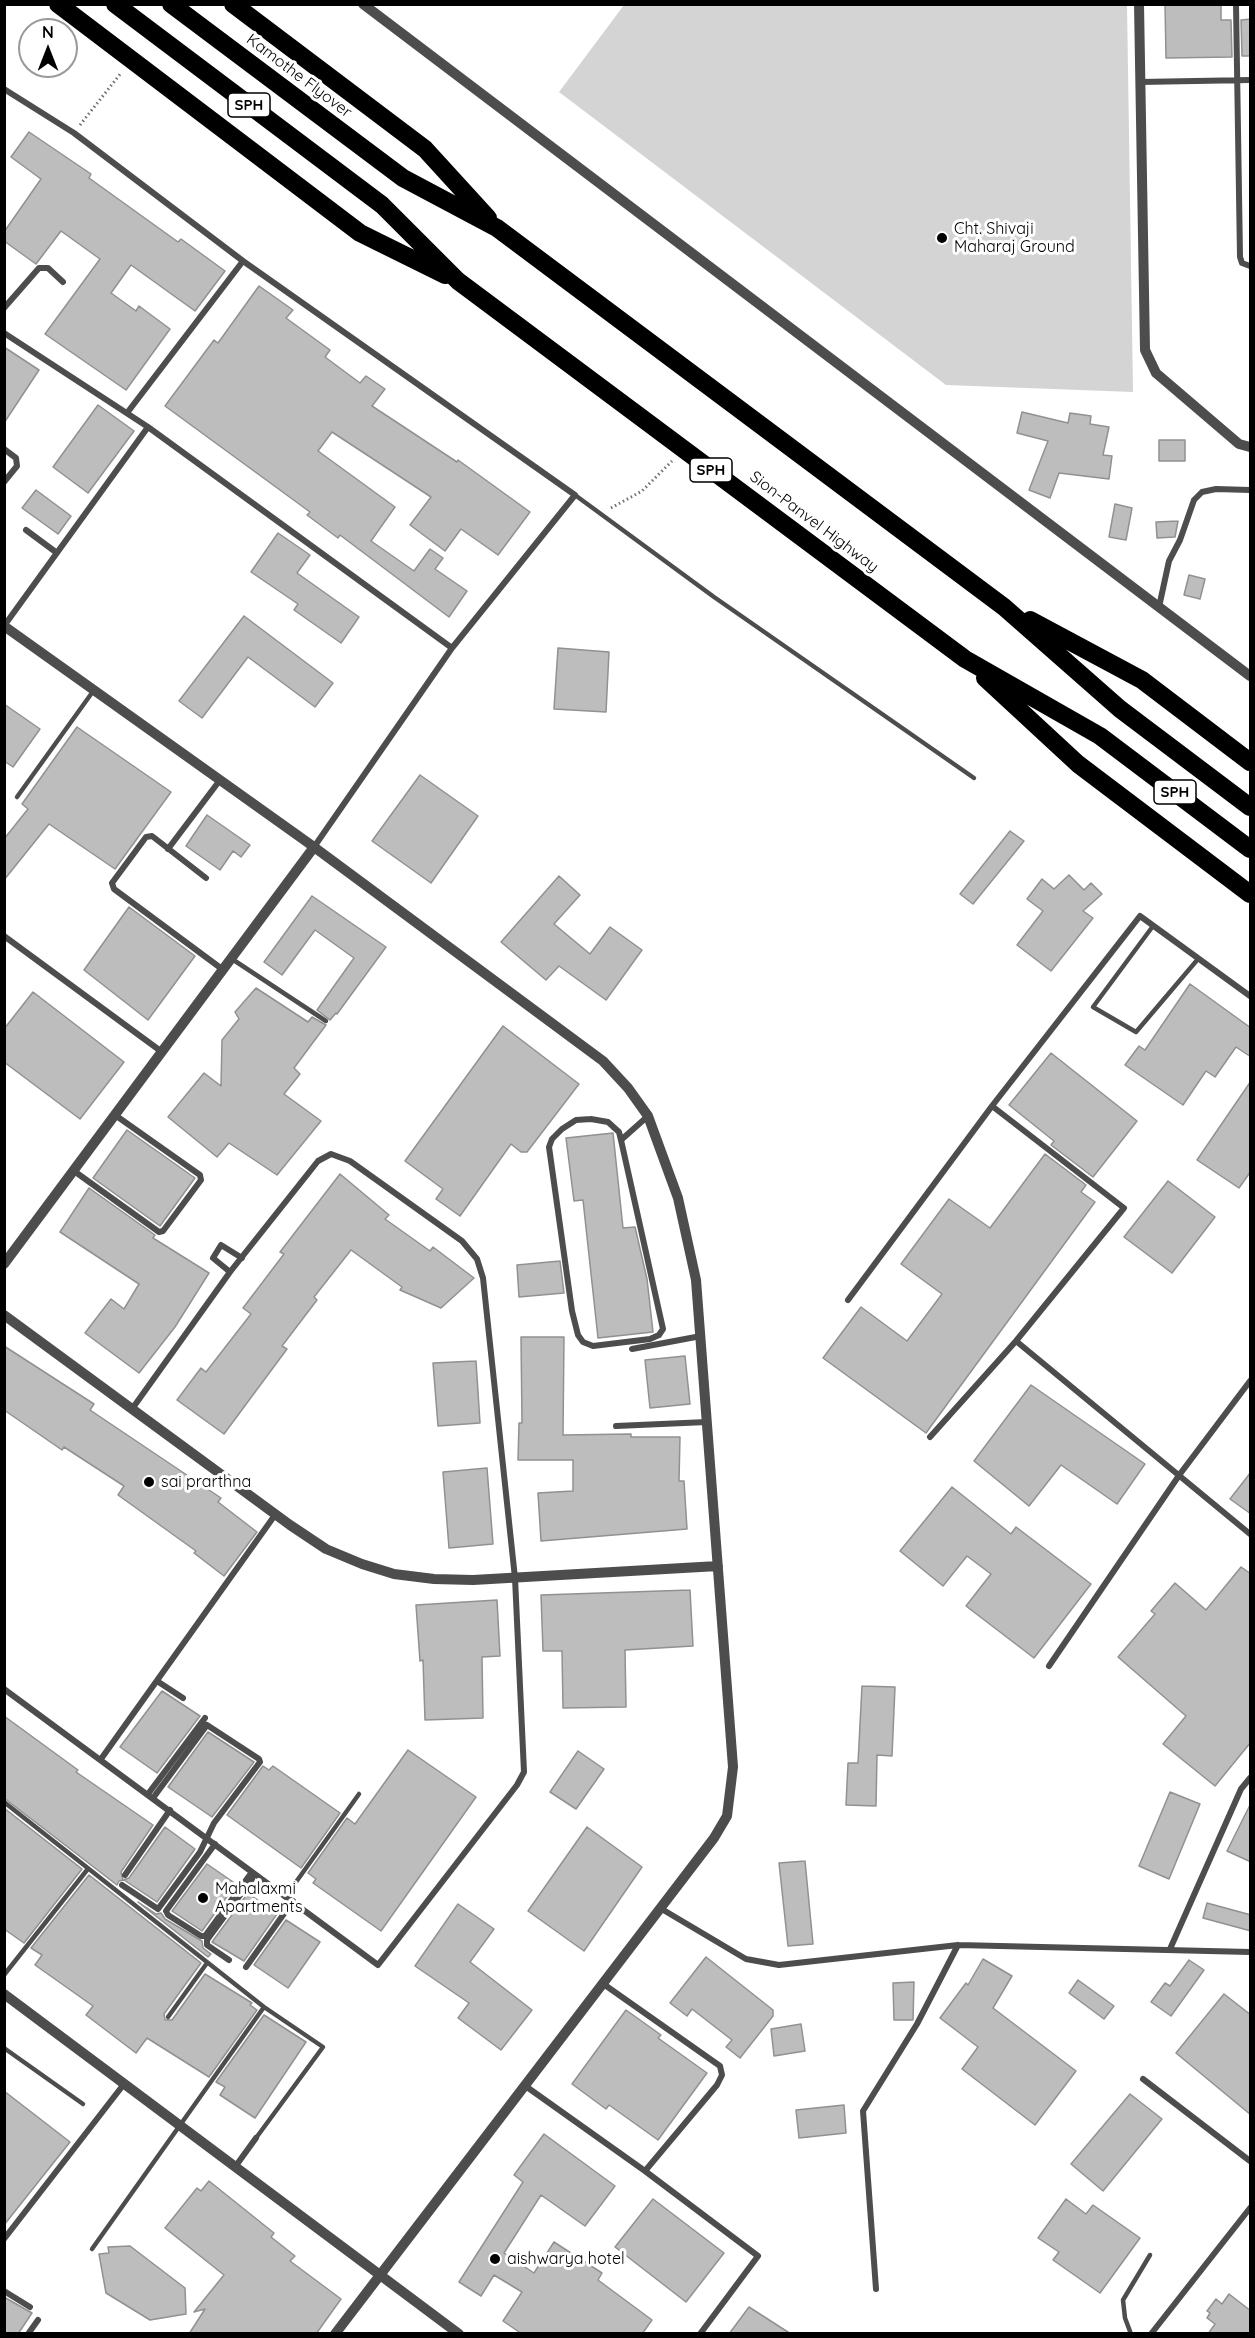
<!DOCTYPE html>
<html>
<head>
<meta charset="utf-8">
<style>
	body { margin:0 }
	#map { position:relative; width:1255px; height:2338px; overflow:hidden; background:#fff; font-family:Quicksand,sans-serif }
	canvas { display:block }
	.frame { position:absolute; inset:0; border:6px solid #000; pointer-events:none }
	.north { position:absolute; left:18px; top:18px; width:60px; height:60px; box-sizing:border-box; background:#fff; border:2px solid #999; border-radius:50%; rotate:0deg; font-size:16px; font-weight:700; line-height:24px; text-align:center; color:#000 }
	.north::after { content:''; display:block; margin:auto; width:21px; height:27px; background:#000; clip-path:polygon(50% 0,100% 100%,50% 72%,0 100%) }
</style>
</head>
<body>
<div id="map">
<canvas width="1255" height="2338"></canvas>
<div class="frame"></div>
<div class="north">N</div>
</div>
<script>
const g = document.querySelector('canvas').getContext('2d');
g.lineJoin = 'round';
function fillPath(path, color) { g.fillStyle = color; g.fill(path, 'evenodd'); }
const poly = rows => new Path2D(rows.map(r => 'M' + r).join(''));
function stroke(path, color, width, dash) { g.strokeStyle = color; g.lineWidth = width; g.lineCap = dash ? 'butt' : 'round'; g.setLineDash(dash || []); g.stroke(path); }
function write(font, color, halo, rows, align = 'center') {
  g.font = font + ' Quicksand,sans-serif'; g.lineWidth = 6; g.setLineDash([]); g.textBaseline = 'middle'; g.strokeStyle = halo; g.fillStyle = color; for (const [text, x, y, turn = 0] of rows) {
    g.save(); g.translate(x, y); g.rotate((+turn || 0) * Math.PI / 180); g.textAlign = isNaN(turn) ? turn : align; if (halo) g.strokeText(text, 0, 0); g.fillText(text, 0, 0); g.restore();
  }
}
fillPath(poly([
	[624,5,1127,5,1133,392,946,385,559,92]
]), '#d4d4d4');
const building = poly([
	[1165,4,1221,4,1221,20,1231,20,1232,57,1166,58,1165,4],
	[1251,19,1251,56,1242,56,1241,20,1251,19],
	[29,132,91,174,89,178,178,242,181,239,225,271,195,311,131,265,111,293,136,311,139,306,170,329,126,390,45,334,100,259,61,231,36,264,4,241,4,232,41,179,11,157,29,132],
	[259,286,293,310,286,318,330,350,325,357,360,383,366,376,385,389,372,406,457,462,458,460,530,512,498,555,461,529,445,551,410,525,431,497,332,432,318,451,395,507,371,541,414,571,430,549,443,558,435,569,467,591,449,617,340,535,338,538,307,515,310,512,165,406,214,340,218,343,259,286],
	[4,347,39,370,4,423,4,347],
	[98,405,134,431,88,493,53,467,98,405],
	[1022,412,1068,423,1070,413,1091,416,1090,424,1109,427,1103,455,1112,456,1109,479,1059,473,1050,498,1029,490,1048,441,1017,433,1022,412],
	[1159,440,1185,440,1185,461,1159,461,1159,440],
	[36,490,71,516,58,534,22,508,36,490],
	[1115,504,1132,508,1126,540,1109,537,1115,504],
	[1178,521,1175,537,1157,538,1156,522,1178,521],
	[278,533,310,555,297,573,359,617,341,643,294,610,298,604,251,572,278,533],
	[1189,575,1205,579,1200,599,1184,595,1189,575],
	[244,616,333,683,315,707,248,657,202,718,179,701,244,616],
	[558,648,609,652,606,712,554,709,558,648],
	[4,704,40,729,13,767,4,761,4,704],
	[77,727,171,792,115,869,49,824,4,880,4,839,28,809,22,804,77,727],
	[420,775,478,816,431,883,372,841,420,775],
	[207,815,250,845,241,857,233,851,220,870,186,846,207,815],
	[1010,831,1024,841,973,904,960,894,1010,831],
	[1069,875,1084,890,1091,883,1102,894,1083,911,1093,918,1051,971,1017,945,1043,911,1027,899,1042,879,1054,889,1069,875],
	[559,876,580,895,554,924,590,954,610,927,642,950,606,1000,559,966,546,980,501,942,559,876],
	[312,896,386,947,337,1014,336,1013,330,1020,317,1010,354,958,315,930,282,975,264,962,312,896],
	[129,907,195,956,148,1020,84,970,129,907],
	[1190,984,1251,1028,1251,1057,1236,1047,1215,1077,1206,1071,1183,1105,1125,1065,1139,1046,1145,1050,1190,984],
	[256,988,308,1022,312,1017,326,1025,294,1068,300,1074,284,1094,321,1121,277,1175,229,1143,217,1157,168,1117,204,1073,221,1086,222,1040,239,1019,235,1012,256,988],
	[33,992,124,1062,80,1119,4,1062,4,1029,33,992],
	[503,1026,579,1084,527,1152,521,1152,511,1144,460,1216,436,1199,443,1189,405,1161,503,1026],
	[1051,1053,1137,1121,1093,1177,1051,1145,1054,1141,1009,1105,1051,1053],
	[1251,1081,1251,1171,1239,1188,1197,1160,1251,1081],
	[127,1130,195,1178,160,1226,93,1178,127,1130],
	[613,1133,623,1228,635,1227,647,1279,653,1332,598,1338,583,1200,574,1201,566,1138,613,1133],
	[1045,1154,1086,1185,1081,1192,1095,1202,926,1433,823,1358,861,1307,907,1341,942,1294,901,1264,949,1199,990,1228,1045,1154],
	[340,1174,389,1215,385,1219,430,1251,433,1247,474,1278,441,1308,400,1290,402,1287,351,1250,314,1297,317,1300,282,1346,287,1349,224,1434,177,1400,201,1368,206,1372,251,1314,243,1308,284,1254,280,1252,340,1174],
	[1168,1181,1215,1217,1172,1273,1124,1237,1168,1181],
	[89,1188,155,1235,153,1238,209,1273,175,1327,139,1373,85,1333,111,1299,124,1309,139,1284,60,1232,89,1188],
	[560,1261,564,1293,519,1297,517,1265,560,1261],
	[521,1337,564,1337,563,1435,631,1434,631,1437,680,1437,679,1481,684,1481,687,1529,541,1541,538,1493,573,1491,573,1460,518,1460,519,1423,522,1423,521,1337],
	[4,1346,94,1404,90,1410,221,1498,218,1502,257,1532,224,1576,194,1553,196,1551,118,1495,124,1486,64,1447,62,1450,4,1410,4,1346],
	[685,1356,690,1404,650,1408,645,1360,685,1356],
	[476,1361,480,1423,438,1426,433,1363,476,1361],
	[1031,1385,1145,1464,1117,1504,1061,1465,1029,1506,974,1461,1031,1385],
	[487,1468,493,1544,449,1548,443,1472,487,1468],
	[1251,1472,1251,1514,1230,1499,1251,1472],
	[952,1487,1011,1534,1016,1527,1091,1584,1034,1658,966,1606,991,1574,967,1556,943,1586,900,1551,952,1487],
	[1241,1567,1251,1574,1251,1742,1215,1786,1163,1744,1186,1716,1118,1657,1155,1614,1151,1611,1175,1583,1206,1610,1241,1567],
	[690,1590,693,1646,625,1650,626,1707,563,1708,562,1651,543,1651,541,1595,690,1590],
	[497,1600,500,1656,482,1657,483,1718,425,1720,423,1660,420,1661,416,1605,497,1600],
	[862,1686,895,1687,892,1756,877,1755,876,1806,846,1805,848,1763,858,1763,862,1686],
	[162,1691,200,1716,157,1773,120,1747,162,1691],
	[4,1716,78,1770,76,1772,153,1825,121,1872,123,1880,129,1878,165,1827,195,1849,157,1902,124,1880,119,1881,117,1885,4,1798,4,1716],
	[208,1732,254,1762,212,1817,168,1787,208,1732],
	[408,1750,476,1797,381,1931,313,1883,316,1879,308,1873,347,1818,355,1824,408,1750],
	[578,1751,604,1769,576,1809,550,1792,578,1751],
	[263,1766,269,1770,273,1766,340,1813,301,1868,227,1815,263,1766],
	[1170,1792,1200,1804,1169,1879,1139,1866,1170,1792],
	[1251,1803,1251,1862,1227,1851,1251,1803],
	[4,1808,82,1869,24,1943,4,1929,4,1808],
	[587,1827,642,1867,584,1951,528,1911,587,1827],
	[805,1861,813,1944,788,1946,779,1863,805,1861],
	[207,1864,236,1884,202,1931,172,1911,207,1864],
	[89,1875,201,1963,164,2014,165,2020,172,2020,205,1974,252,2003,250,2005,257,2010,209,2077,147,2038,136,2053,86,2015,93,2006,35,1965,42,1955,31,1948,89,1875],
	[248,1893,277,1914,244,1961,212,1942,248,1893],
	[138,1902,156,1914,161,1913,165,1919,202,1941,203,1948,211,1954,208,1957,138,1902],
	[1207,1903,1251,1915,1251,1931,1203,1918,1207,1903],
	[458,1904,494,1929,470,1962,532,2010,501,2050,458,2018,469,2003,415,1966,458,1904],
	[286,1920,320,1942,288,1988,254,1965,286,1920],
	[706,1957,773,2010,773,2016,740,2058,726,2047,732,2040,692,2009,687,2016,670,2003,706,1957],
	[983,1959,1012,1976,993,2008,1076,2071,1035,2125,962,2069,978,2047,940,2018,966,1983,968,1985,983,1959],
	[1189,1960,1204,1970,1171,2016,1151,2002,1165,1983,1170,1986,1189,1960],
	[1078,1980,1114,2006,1104,2019,1069,1993,1078,1980],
	[914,1982,913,2020,894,2020,893,1983,914,1982],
	[1224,1994,1251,2015,1251,2115,1176,2053,1224,1994],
	[626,2010,661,2035,658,2038,707,2073,658,2140,609,2105,606,2109,572,2084,626,2010],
	[264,2015,306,2042,255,2118,220,2095,225,2087,216,2082,264,2015],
	[801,2024,805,2051,774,2056,771,2029,801,2024],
	[4,2091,70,2142,4,2225,4,2091],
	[1130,2094,1162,2119,1103,2191,1071,2164,1130,2094],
	[844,2105,846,2133,799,2138,796,2110,844,2105],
	[544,2134,615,2186,585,2226,541,2195,504,2253,534,2273,554,2242,602,2273,598,2280,652,2320,642,2334,522,2334,503,2321,522,2292,494,2275,481,2296,459,2282,523,2182,514,2175,544,2134],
	[209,2181,274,2233,271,2237,295,2256,290,2261,341,2299,316,2334,189,2334,205,2309,194,2312,224,2275,165,2228,197,2188,201,2191,209,2181],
	[653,2199,724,2253,686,2302,615,2247,653,2199],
	[1066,2199,1086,2214,1093,2205,1140,2238,1100,2293,1053,2260,1059,2252,1038,2238,1066,2199],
	[130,2246,185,2288,186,2314,150,2320,106,2293,99,2254,109,2253,108,2247,130,2246],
	[1229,2294,1251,2311,1251,2334,1208,2334,1215,2324,1207,2318,1210,2313,1207,2311,1216,2299,1222,2304,1229,2294],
	[4,2297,32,2313,18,2334,4,2334,4,2297],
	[749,2307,791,2334,729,2334,749,2307]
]);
fillPath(building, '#bdbdbd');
stroke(building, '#919191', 1.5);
stroke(poly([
	[80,125,121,73],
	[611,508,642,491,672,461]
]), '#6f6f6f', 3, [1.5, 3]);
stroke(poly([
	[575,495,714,597,974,778],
	[17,797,94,690],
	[1153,926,1093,1007,1136,1032,1198,959],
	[232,959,326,1021],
	[4,1802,264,2007,323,2047,256,2138],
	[286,1896,359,1794],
	[4,1975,87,1870],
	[168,2017,207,1963],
	[4,2048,83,2104],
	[92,2249,264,2007],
	[1131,2334,1125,2318,1123,2300,1150,2255]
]), '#4d4d4d', 4.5);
stroke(poly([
	[1236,4,1240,257,1242,263,1250,266],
	[1140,82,1250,80],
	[4,89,74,133,243,261,575,495,452,648,314,847],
	[4,308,39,268,48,268,63,282],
	[4,333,148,427,452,648],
	[127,413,243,261],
	[4,449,16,458,17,466,4,482],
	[26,530,57,553],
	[1159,607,1169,561,1180,540,1194,500,1202,492,1216,489,1250,490],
	[4,626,148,427],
	[168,849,220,780],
	[206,878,152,836,146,837,112,883,114,889,222,969],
	[4,936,162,1052],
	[992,1106,1124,1208,1016,1341,1250,1534],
	[591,1119,608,1122,619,1132,621,1140,663,1329,659,1335,650,1339,593,1346,583,1342,578,1335,572,1311,549,1147,552,1139,562,1129,576,1120,591,1119],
	[621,1140,648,1116],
	[74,1171,159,1232,163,1231,201,1180,200,1175,115,1115],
	[230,1272,213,1258,221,1245,242,1258],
	[848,1300,992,1106,1140,916,1250,996],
	[632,1349,701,1336],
	[616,1426,707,1422],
	[930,1437,1016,1341],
	[1049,1666,1180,1474,1250,1381],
	[157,1681,183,1698],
	[4,1689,378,1965,517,1785,524,1772,515,1578,483,1278,477,1259,462,1241,350,1161,331,1154,318,1161,230,1272,132,1409],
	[101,1759,275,1515],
	[148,1794,205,1718],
	[215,1844,166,1911,168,1915,201,1936,205,1936,252,1872],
	[125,1875,170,1810],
	[122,1885,158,1909,200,1852,214,1823,260,1762,259,1759,207,1725,153,1798],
	[660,1908,746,1959,779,1965,958,1945,1250,1952],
	[1170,1949,1241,1789,1250,1778],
	[229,1960,207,1945,207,1940,252,1879],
	[246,1967,293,1901],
	[602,1983,720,2066,722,2075,717,2085,645,2171],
	[1143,2079,1250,2161],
	[524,2085,645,2171,758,2256,700,2334],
	[235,2167,256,2138],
	[4,2239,124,2084],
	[876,2289,863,2111,917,2024,958,1945],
	[4,2291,30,2307],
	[28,2334,38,2320],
	[1151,2334,1250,2208]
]), '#4d4d4d', 6);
stroke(poly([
	[363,4,1250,676],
	[1139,4,1145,350,1156,373,1239,444,1250,447],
	[4,626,314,847,603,1061,628,1088,648,1116,678,1198,696,1280,733,1767,727,1816,714,1838,335,2334],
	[4,1264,314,847],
	[4,1315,290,1525,326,1549,362,1564,394,1574,434,1579,473,1580,718,1566],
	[4,1994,459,2334]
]), '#4d4d4d', 10);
stroke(poly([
	[58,4,360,233,445,275],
	[115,4,382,205,458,281,965,659,1100,736,1250,849],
	[171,4,403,178,497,228,1004,607,1120,709,1250,807],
	[233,4,425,149,488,218],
	[1030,620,1142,680,1250,762],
	[985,678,1078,764,1250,894]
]), '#000', 18);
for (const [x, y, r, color] of [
	[942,238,6,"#000"],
	[149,1482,6,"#000"],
	[203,1898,6,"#000"],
	[495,2259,6,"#000"]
]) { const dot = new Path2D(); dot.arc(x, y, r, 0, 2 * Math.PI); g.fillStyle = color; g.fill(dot); stroke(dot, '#fff', 2); }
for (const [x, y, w] of [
	[249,105,42],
	[711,470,42],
	[1175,792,42]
]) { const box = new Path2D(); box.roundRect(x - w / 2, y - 12, w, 24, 4.5); g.fillStyle = '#fff'; g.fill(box); stroke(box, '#000', 1.5); }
write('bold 15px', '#000', null, [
	["SPH",249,105],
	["SPH",711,470],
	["SPH",1175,792]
]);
write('16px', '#000', '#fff', [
	["Kamothe Flyover",299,76,37],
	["Sion-Panvel Highway",814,522,37]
]);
write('16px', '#000', '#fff', [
	["Cht. Shivaji",954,229],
	["Maharaj Ground",954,247],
	["sai prarthna",161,1482],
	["Mahalaxmi",215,1889],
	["Apartments",215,1907],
	["aishwarya hotel",507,2259]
], 'left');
</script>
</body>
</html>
